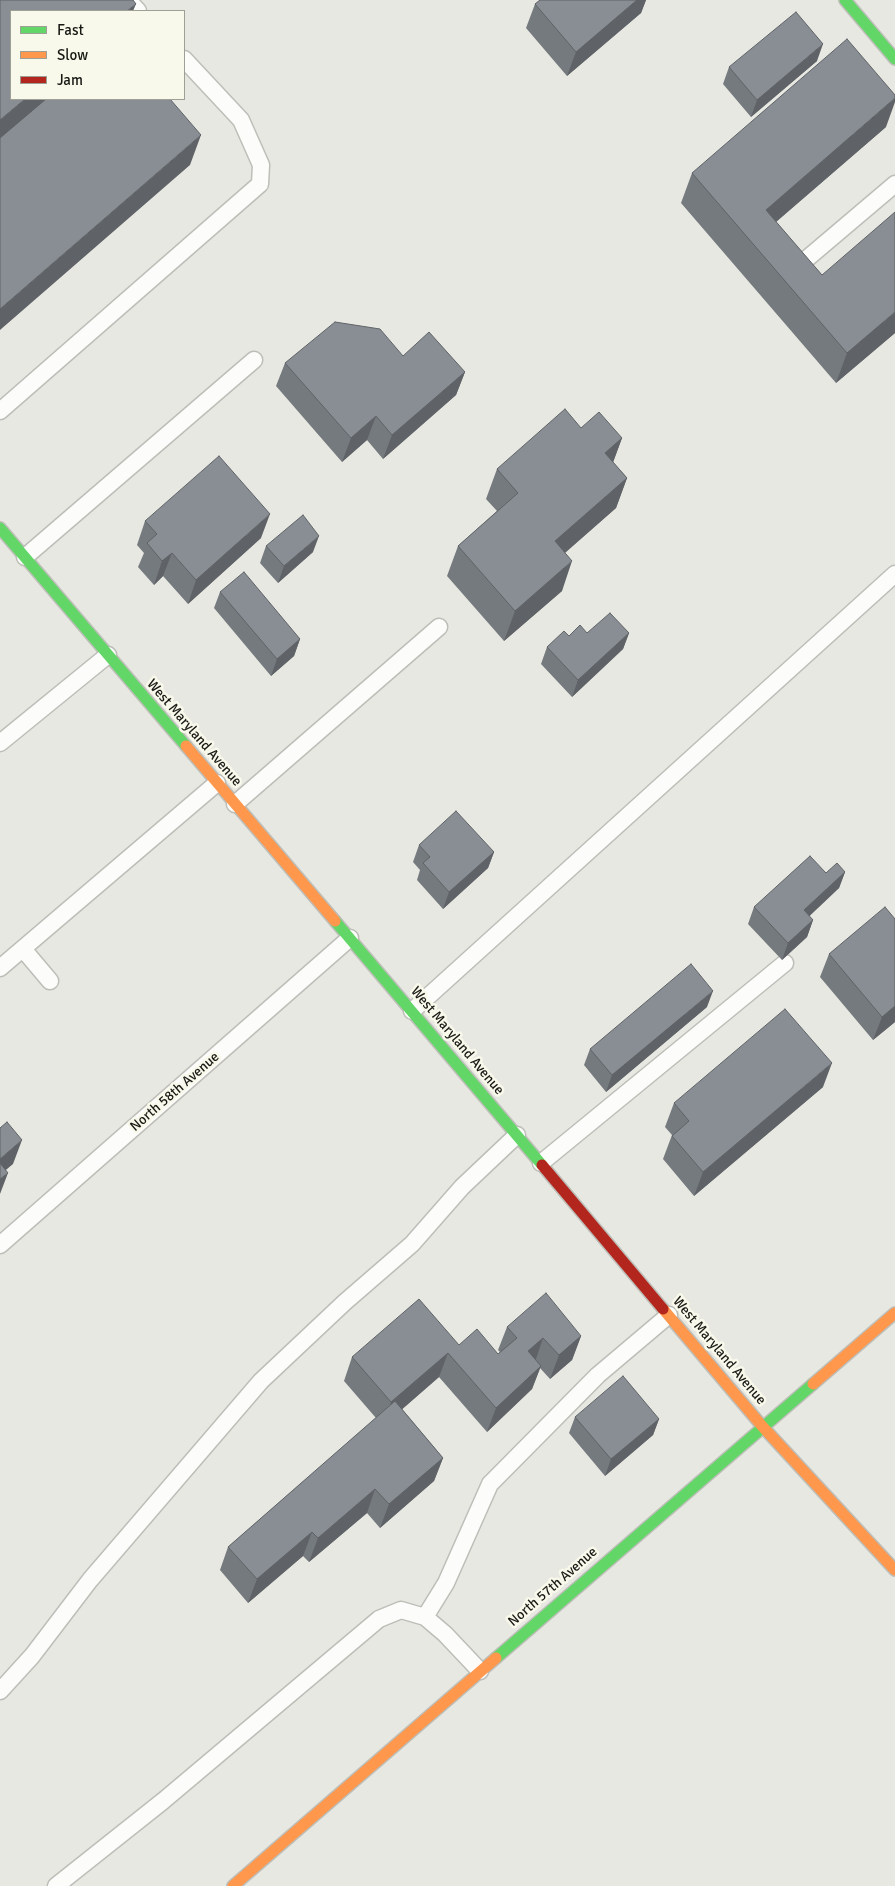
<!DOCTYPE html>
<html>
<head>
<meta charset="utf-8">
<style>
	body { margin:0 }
	#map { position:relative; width:895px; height:1886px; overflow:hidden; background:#e8e8e2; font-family:Signika,sans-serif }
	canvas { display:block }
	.legend { position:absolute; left:10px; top:10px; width:175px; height:90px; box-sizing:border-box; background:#f8f9eb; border:1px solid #9e9f95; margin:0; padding:6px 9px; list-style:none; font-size:15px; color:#181914 }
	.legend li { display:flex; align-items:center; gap:10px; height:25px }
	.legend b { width:25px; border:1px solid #9e9f95 }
</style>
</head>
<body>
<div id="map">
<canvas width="895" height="1886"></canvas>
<ul class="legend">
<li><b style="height:6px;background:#63d668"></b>Fast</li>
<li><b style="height:6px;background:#ff974d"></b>Slow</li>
<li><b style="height:6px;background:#b3261e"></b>Jam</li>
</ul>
</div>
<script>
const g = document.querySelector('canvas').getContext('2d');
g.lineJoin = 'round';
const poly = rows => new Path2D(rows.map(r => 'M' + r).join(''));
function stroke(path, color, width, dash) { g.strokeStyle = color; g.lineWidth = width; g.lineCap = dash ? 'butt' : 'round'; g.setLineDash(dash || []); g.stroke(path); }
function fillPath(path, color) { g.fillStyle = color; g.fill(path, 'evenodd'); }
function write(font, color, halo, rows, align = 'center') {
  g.font = font + ' Signika,sans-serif'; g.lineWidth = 5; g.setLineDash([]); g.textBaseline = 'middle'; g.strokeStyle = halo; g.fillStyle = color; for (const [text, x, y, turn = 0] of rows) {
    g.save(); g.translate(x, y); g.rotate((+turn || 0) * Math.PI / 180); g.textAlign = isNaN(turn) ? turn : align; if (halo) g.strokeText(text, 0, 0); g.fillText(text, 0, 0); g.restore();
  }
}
const lane = poly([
	[128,0,138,11],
	[803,262,895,184],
	[0,411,260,184,261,165,241,120,184,59],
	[25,557,254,360],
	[0,743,108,655],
	[235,804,439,627],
	[23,949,50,981],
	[0,968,217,783],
	[412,1011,895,574],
	[541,1163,785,963],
	[0,1245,350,938],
	[425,1617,446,1583,490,1484,598,1375,669,1315],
	[0,1691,32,1656,90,1580,261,1381,345,1302,412,1244,462,1187,517,1135],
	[56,1886,163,1801,379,1619,401,1610,425,1617,445,1634,480,1671]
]);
const fast = poly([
	[845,0,895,59],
	[0,528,186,746],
	[335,921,542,1165],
	[496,1658,813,1384]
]);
const slow = poly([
	[186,746,335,921],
	[663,1309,762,1426,895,1570],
	[813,1384,895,1313],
	[233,1886,496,1658]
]);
const jam = poly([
	[542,1165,663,1309]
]);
stroke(lane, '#bdbeb8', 19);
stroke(fast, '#bdbeb8', 14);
stroke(slow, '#bdbeb8', 14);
stroke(jam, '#bdbeb8', 14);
stroke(lane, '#fcfcfb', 16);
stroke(fast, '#63d668', 11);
stroke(slow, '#ff974d', 11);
stroke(jam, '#b3261e', 11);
fillPath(poly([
	[540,0,646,0,641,13,567,76,526,28,535,4],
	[817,61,751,117,723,84,729,67],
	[886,127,776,222,822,275,895,333,836,383,681,203,692,173],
	[403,356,465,372,456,395,383,459,367,440,342,462,276,386,285,363],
	[581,428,622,438,613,462,627,478,616,508,565,553,562,591,504,641,447,576,458,546,497,511,486,499,497,469],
	[145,521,261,538,188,604,163,576,154,585,138,567,144,553,137,545],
	[266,546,313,552,278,583,260,563],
	[220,592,300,639,294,656,271,676,214,608],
	[587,633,629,633,623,649,572,697,541,664,547,647,569,636],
	[419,845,494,852,488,868,443,909,417,880,420,870,413,862],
	[845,872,839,888,809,916,813,920,807,937,782,960,748,924,754,907,826,873],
	[895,919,895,1022,873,1040,820,977,829,954],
	[707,1007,606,1092,584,1065,590,1049],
	[823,1087,694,1196,663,1159,672,1135,665,1127,674,1103],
	[507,1327,581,1336,572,1360,550,1379,540,1368,532,1389,487,1432,439,1377,402,1409,443,1458,434,1481,380,1528,367,1513,309,1562,303,1556,248,1603,220,1570,228,1547,376,1418,344,1381,352,1357,459,1345,498,1354,500,1352,498,1350],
	[575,1417,659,1419,653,1435,605,1476,569,1433]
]), '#757a7e');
fillPath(poly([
	[637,0,646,0,641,13,567,76,576,52],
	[136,4,133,11,127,11],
	[823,44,817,61,751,117,757,100],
	[895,98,895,102,886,127,755,240,766,210],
	[25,99,49,99,0,141,0,120],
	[201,135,190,165,0,330,0,309],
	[895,312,895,333,836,383,847,353],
	[465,372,456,395,383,459,392,435],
	[376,416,367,440,342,462,351,438],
	[622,438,611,468,605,453],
	[627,478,616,508,544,571,555,541],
	[270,514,261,538,188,604,196,580],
	[319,536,313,552,278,583,284,566],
	[172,553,163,576,154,585,162,561],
	[572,561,562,591,504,641,515,611],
	[629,633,623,649,572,697,578,680],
	[300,639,294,656,271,676,277,659],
	[494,852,488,868,443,909,449,892],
	[845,872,839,888,798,927,804,910],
	[813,920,807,937,782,960,788,943],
	[713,991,707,1007,606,1092,612,1075],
	[895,1006,895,1022,873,1040,882,1017],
	[832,1063,823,1087,694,1196,703,1172],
	[22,1140,13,1164,0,1175,0,1159],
	[8,1173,0,1194,0,1179],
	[581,1336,572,1360,550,1379,559,1355],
	[543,1338,535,1362,528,1351],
	[448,1353,439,1377,383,1426,391,1402],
	[541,1366,532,1389,487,1432,496,1408],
	[659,1419,653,1435,605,1476,611,1459],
	[443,1458,434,1481,380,1528,389,1504],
	[375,1489,367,1513,309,1562,318,1538],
	[312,1532,303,1556,248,1603,257,1579]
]), '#5f6367');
const building = poly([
	[0,0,133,0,136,4,127,11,11,11,11,99,25,99,0,120,0,0],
	[540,0,637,0,576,52,535,4,540,0],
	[796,12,823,44,757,100,729,67,796,12],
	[847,39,895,95,895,98,766,210,822,275,895,212,895,312,847,353,692,173,847,39],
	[46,99,170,99,201,135,0,309,0,138,46,99],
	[335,322,380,329,403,356,429,332,465,372,392,435,376,416,351,438,285,363,335,322],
	[565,409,581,428,599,412,622,438,605,453,627,478,555,541,572,561,515,611,458,546,518,493,497,469,565,409],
	[219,456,270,514,196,580,172,553,162,561,147,543,157,534,145,521,219,456],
	[303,515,319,536,284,566,266,546,303,515],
	[244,572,300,639,277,659,220,592,244,572],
	[610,613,629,633,578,680,547,647,564,631,569,636,580,625,587,633,610,613],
	[456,811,494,852,449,892,423,863,430,857,419,845,456,811],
	[810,856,826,873,837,863,845,872,804,910,813,920,788,943,754,907,810,856],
	[885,907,895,919,895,1006,882,1017,829,954,885,907],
	[691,964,713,991,612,1075,590,1049,691,964],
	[785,1009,832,1063,703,1172,672,1136,689,1121,674,1103,785,1009],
	[7,1122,22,1140,0,1159,0,1128,7,1122],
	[0,1163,8,1173,0,1179,0,1163],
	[546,1293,581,1336,559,1355,543,1338,528,1351,541,1366,496,1408,448,1353,391,1402,352,1357,419,1299,459,1345,477,1329,498,1354,517,1338,507,1327,546,1293],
	[623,1376,659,1419,611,1459,575,1417,623,1376],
	[395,1401,443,1458,389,1504,375,1489,318,1538,312,1532,257,1579,228,1547,395,1401]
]);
fillPath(building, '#888e93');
stroke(building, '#5f6367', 1);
write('14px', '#181914', '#f8f9eb', [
	["West Maryland Avenue",194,733,49],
	["West Maryland Avenue",457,1041,50],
	["North 58th Avenue",175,1092,-41],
	["West Maryland Avenue",719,1351,50],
	["North 57th Avenue",553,1587,-41]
]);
</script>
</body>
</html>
